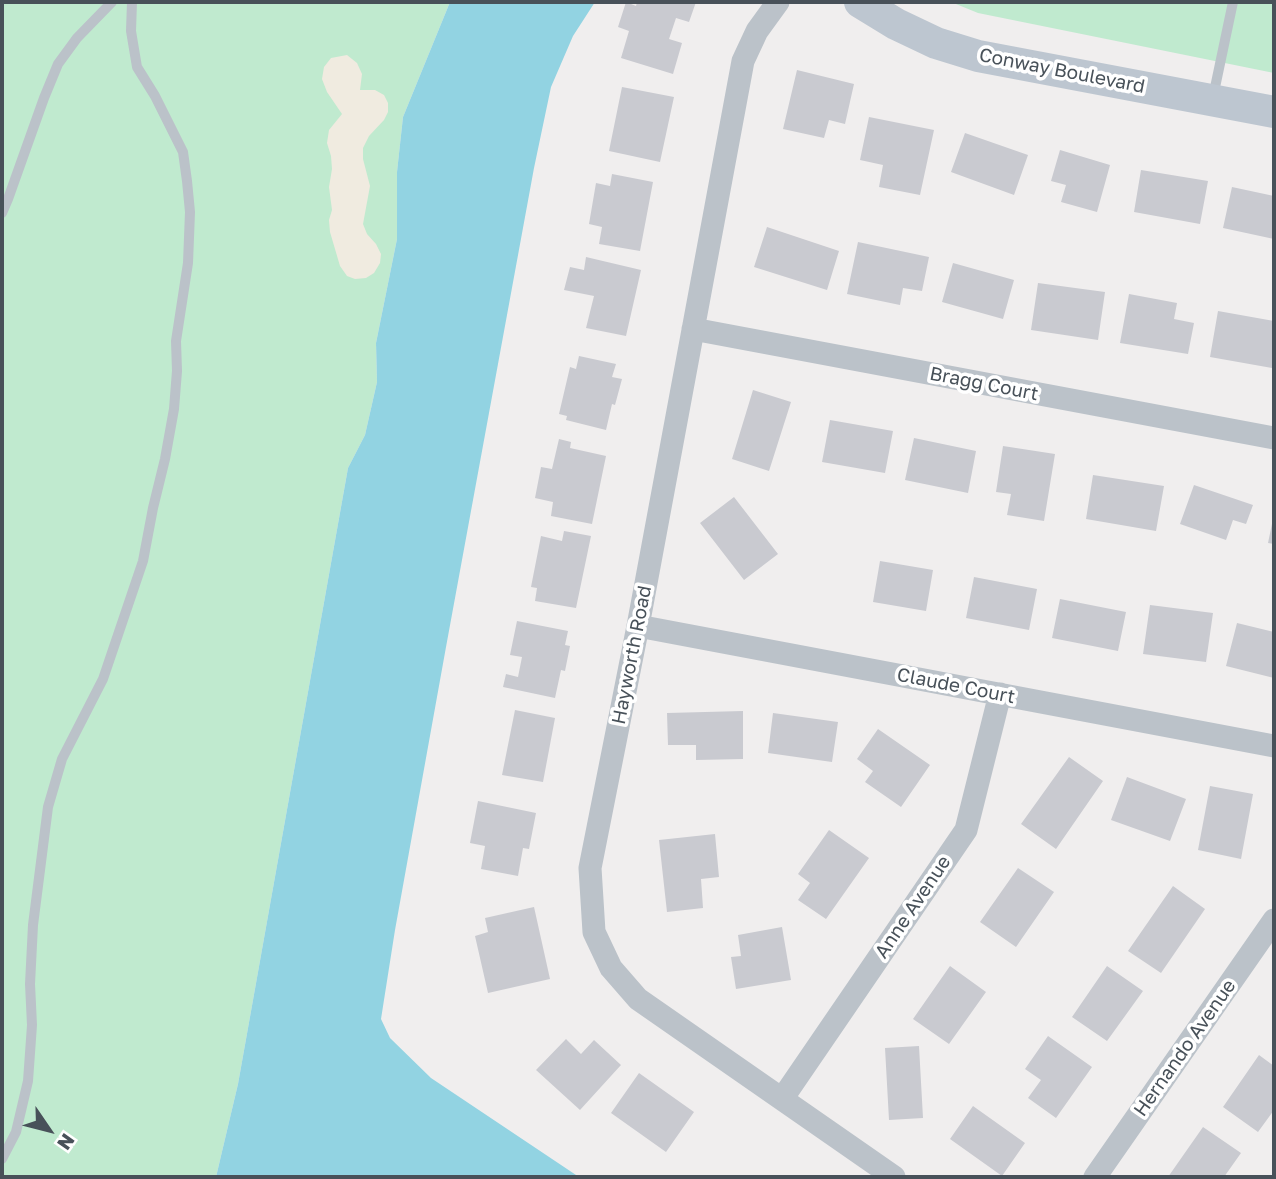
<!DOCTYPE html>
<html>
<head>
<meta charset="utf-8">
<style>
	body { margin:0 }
	#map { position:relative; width:1276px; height:1179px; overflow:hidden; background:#f0eeee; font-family:"Golos Text",sans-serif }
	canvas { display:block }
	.frame { position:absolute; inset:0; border:4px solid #485159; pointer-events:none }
	.north { position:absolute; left:14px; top:1095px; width:70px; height:70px; -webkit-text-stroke:5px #fff; paint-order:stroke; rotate:125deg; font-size:19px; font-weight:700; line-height:28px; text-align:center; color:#485159 }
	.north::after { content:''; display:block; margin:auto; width:24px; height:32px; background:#485159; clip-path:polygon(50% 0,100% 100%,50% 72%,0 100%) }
</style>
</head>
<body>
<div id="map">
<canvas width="1276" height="1179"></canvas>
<div class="frame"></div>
<div class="north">N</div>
</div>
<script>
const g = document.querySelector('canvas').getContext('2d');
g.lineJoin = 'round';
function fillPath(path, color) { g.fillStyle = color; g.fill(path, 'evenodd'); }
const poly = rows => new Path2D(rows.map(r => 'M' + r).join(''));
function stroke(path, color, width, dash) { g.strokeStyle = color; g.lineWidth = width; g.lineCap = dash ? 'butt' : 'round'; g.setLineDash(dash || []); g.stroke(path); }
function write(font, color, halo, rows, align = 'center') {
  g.font = font + ' "Golos Text",sans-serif'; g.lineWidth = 7; g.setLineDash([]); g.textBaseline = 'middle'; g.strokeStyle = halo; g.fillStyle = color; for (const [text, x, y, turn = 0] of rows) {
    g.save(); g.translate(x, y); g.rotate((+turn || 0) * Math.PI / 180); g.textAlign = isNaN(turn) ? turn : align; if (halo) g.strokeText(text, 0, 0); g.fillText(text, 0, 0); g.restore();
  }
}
fillPath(poly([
	[2,2,450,2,403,117,397,172,397,239,376,343,377,382,365,435,348,468,238,1084,216,1177,2,1177],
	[951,2,1274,2,1274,73,978,13]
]), '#c0eacf');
fillPath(poly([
	[347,55,357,63,362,74,360,90,375,90,384,95,388,103,388,112,384,120,369,136,363,148,363,159,370,186,363,224,367,234,376,244,381,254,380,263,374,273,366,278,355,279,347,276,340,266,330,232,329,220,332,210,329,187,332,169,331,156,327,143,329,130,342,114,327,92,322,79,324,67,331,58]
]), '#f0ebe0');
fillPath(poly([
	[450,2,595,2,573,36,551,87,534,168,446,647,395,930,381,1019,390,1038,431,1078,579,1177,216,1177,238,1084,348,468,365,435,377,382,376,343,397,239,397,172,403,117]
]), '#92d3e2');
fillPath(poly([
	[626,2,636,6,637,2,696,2,689,22,676,18,669,39,682,43,673,74,621,58,629,31,618,27],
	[797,70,854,84,845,124,829,120,824,138,783,129],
	[622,87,674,97,660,162,609,151],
	[869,117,934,130,920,195,879,187,883,165,860,160],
	[965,133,1028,155,1014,195,951,172],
	[1060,150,1110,165,1097,212,1061,202,1066,185,1051,181],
	[1141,170,1208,181,1200,224,1134,212],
	[612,174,653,182,640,251,599,244,602,227,589,224,596,183,610,186],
	[1232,187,1274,196,1274,239,1223,228],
	[767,227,839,251,827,290,754,267],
	[858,242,929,257,922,291,903,288,900,305,847,294],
	[586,257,641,270,626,336,586,328,594,296,564,290,570,267,584,270],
	[953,263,1014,280,1003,319,942,302],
	[1038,283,1105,292,1098,340,1031,330],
	[1129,294,1177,303,1174,319,1194,323,1188,354,1120,343],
	[1218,311,1274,321,1274,356,1272,368,1210,357],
	[579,356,616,364,612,377,622,379,615,405,612,404,606,430,566,420,567,416,559,414,570,367,576,369],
	[753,390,791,402,769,471,732,459],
	[830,420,893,431,885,473,822,462],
	[914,438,976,451,968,493,905,480],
	[559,439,571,442,570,448,606,456,592,524,551,516,553,502,535,498,541,467,552,469],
	[1003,446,1055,454,1044,521,1007,515,1011,494,996,492],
	[1093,475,1164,486,1156,531,1086,519],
	[1194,485,1253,505,1246,524,1233,520,1226,540,1180,524],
	[734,497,778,554,744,580,700,523],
	[1273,519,1274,519,1274,544,1268,543],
	[564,531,591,536,576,608,535,601,537,588,531,587,541,536,562,541],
	[880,561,933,570,926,611,873,602],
	[974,577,1037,589,1029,630,966,618],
	[1060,599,1126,612,1118,651,1052,638],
	[1150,605,1213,613,1206,662,1143,654],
	[517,621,568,631,565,645,570,646,565,671,561,670,555,698,503,687,506,674,518,677,522,657,510,655],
	[1237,623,1274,632,1274,678,1226,666],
	[515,710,555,718,543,782,502,775],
	[743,711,743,759,696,760,696,745,668,745,667,713],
	[773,713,838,722,832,762,768,753],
	[878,729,930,765,901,807,865,782,873,771,857,759],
	[1069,757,1103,781,1056,849,1021,824],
	[1127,777,1186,799,1170,841,1111,820],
	[1210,786,1253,794,1241,859,1198,850],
	[478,801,536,813,529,849,523,848,518,876,481,869,485,846,470,843],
	[829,830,869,858,826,919,798,900,810,883,798,874],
	[715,834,719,877,701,879,703,908,667,912,659,840],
	[1018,868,1054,892,1016,947,980,922],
	[1173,886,1205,909,1161,973,1128,951],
	[534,907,550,979,488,993,475,936,488,932,485,918],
	[782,927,791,980,736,989,731,957,741,956,738,935],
	[950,966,986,992,949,1044,913,1019],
	[1107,966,1143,991,1107,1041,1072,1017],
	[1048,1036,1092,1067,1056,1118,1028,1098,1041,1080,1025,1069],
	[566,1039,581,1054,594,1040,621,1065,580,1110,536,1070],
	[919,1046,923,1118,889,1120,885,1048],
	[1259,1055,1274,1066,1274,1110,1258,1132,1223,1107],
	[639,1073,694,1112,666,1152,611,1113],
	[973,1106,1025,1143,1002,1176,950,1139],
	[1203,1127,1241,1153,1224,1177,1168,1177]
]), '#c9cad0');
stroke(poly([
	[1213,97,1233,2],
	[2,213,8,199,44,98,58,64,77,38,112,2],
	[2,1159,16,1132,28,1081,32,1025,30,984,33,925,48,807,62,759,103,679,143,561,153,508,165,459,174,409,177,371,176,341,188,263,190,212,187,181,183,152,155,96,137,67,131,31,132,2]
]), '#bbc2c9', 10);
stroke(poly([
	[778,2,757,31,743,61,638,626,590,868,594,932,611,968,638,999,894,1177],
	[693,329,1274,438],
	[638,626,1274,746],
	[782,1099,966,830,1000,694],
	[1095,1177,1274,920]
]), '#bbc2c9', 23);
stroke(poly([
	[860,2,896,24,936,43,978,56,1274,112]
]), '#bdc6d0', 32);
write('19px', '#485159', '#fff', [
	["Conway Boulevard",1062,71,11],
	["Bragg Court",984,384,11],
	["Hayworth Road",632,655,-79],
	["Claude Court",956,686,11],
	["Anne Avenue",913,907,-56],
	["Hernando Avenue",1185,1048,-55]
]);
</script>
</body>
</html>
